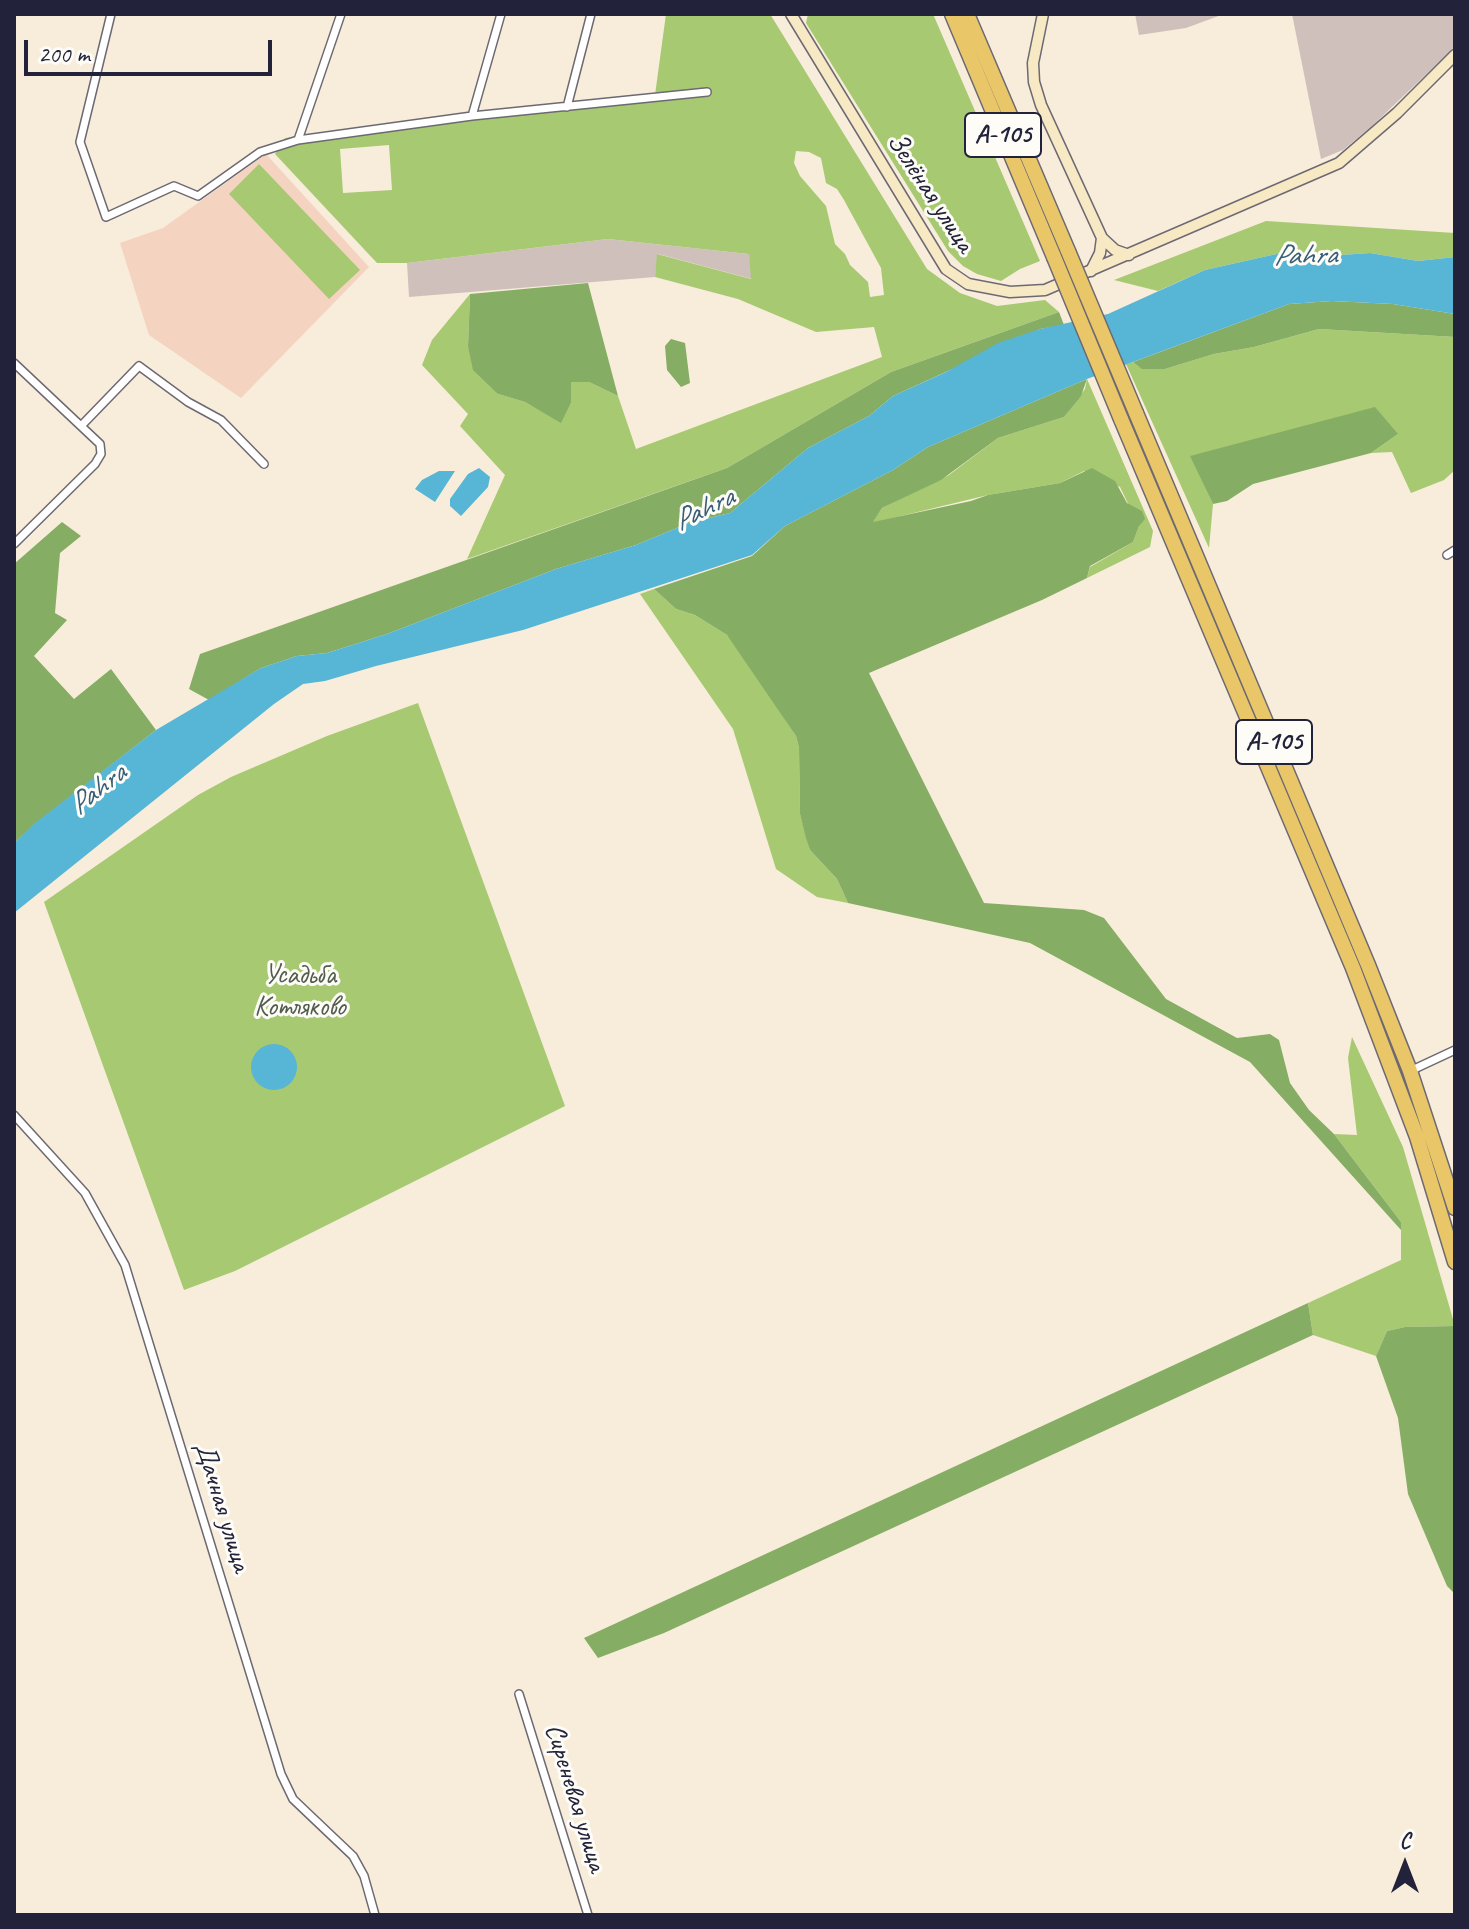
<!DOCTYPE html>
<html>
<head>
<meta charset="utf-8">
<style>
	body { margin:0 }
	#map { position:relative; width:1469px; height:1929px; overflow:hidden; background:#f8ecda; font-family:Caveat,sans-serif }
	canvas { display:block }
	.frame { position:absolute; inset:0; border:16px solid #22223b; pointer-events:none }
	.north { position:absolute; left:1365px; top:1825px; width:80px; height:80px; -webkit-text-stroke:6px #fdfcf7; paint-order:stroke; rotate:0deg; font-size:22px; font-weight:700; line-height:32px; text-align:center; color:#22223b }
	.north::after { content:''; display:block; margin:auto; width:28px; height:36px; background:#22223b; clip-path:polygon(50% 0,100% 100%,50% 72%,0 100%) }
	.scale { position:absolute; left:24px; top:40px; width:248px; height:36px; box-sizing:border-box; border:4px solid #22223b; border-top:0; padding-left:10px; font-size:24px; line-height:28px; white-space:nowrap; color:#22223b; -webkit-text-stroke:6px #fdfcf7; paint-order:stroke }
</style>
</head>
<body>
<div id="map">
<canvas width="1469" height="1929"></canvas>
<div class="frame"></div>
<div class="north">С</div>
<div class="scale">200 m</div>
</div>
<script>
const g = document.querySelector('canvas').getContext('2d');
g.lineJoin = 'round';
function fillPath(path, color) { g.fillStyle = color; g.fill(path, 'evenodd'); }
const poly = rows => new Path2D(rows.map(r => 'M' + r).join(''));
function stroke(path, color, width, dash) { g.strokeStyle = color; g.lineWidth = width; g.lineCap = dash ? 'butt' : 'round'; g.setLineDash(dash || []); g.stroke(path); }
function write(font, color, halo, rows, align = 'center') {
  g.font = font + ' Caveat,sans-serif'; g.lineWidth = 6; g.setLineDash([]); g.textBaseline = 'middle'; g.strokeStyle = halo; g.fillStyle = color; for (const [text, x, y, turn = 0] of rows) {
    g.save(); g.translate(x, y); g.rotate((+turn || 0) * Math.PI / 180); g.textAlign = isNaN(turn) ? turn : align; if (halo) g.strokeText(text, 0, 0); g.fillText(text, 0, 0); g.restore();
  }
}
fillPath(poly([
	[266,154,369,267,241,398,149,335,120,243,163,228]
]), '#f4d3c0');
fillPath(poly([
	[1135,14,1224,14,1186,28,1139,35],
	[1292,14,1455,14,1455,47,1373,125,1343,150,1321,159],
	[608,239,749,254,752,279,658,254,655,277,409,297,407,263]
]), '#d0c0bc');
fillPath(poly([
	[666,14,770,14,927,269,960,293,997,306,1045,300,1059,312,891,372,727,468,467,559,505,475,460,426,468,414,422,365,432,340,470,294,468,346,498,394,525,402,561,422,571,403,571,382,589,382,618,396,636,449,882,357,874,327,816,332,738,299,655,277,657,254,751,279,749,254,608,239,407,263,377,263,275,154,285,138,655,95],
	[389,145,392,190,343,193,340,149],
	[796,151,809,152,821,158,826,183,837,189,844,200,881,268,884,295,870,297,868,282,850,265,845,254,835,244,826,206,800,176,794,163],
	[808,14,933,14,1040,261,1020,269,1001,281,977,274,963,266,948,251,806,23],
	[259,164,360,270,329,299,229,194],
	[1266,221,1455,233,1455,257,1418,261,1370,253,1341,255,1281,253,1205,270,1158,291,1114,280],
	[1319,329,1455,337,1455,470,1444,480,1411,493,1392,452,1371,453,1398,434,1191,456,1213,504,1209,548,1126,364,1133,362,1143,369,1165,369,1214,354,1254,347],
	[1087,379,1153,531,1150,547,1087,578,1090,567,1133,542,1139,526,1120,487,1084,471,1060,483,988,495,872,523,882,508,949,475,998,438,1064,417,1085,389],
	[654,589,676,609,695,615,727,635,739,649,796,736,799,748,800,814,810,850,837,879,848,903,817,897,776,869,733,729,640,594],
	[418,703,565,1106,235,1271,184,1290,44,902,198,795,231,777,327,736],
	[1352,1037,1403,1147,1455,1326,1405,1327,1387,1331,1376,1356,1313,1335,1308,1303,1401,1260,1401,1222,1334,1134,1357,1135,1348,1058]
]), '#a7c972');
fillPath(poly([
	[588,283,618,396,589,382,571,382,571,403,561,423,525,402,498,394,473,370,468,346,470,294],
	[1332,301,1393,304,1455,314,1455,337,1319,329,1254,347,1214,354,1165,369,1142,369,1133,362,1289,304],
	[1059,312,1064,325,1040,329,893,396,869,416,808,448,730,513,689,523,636,545,556,569,387,634,327,653,297,656,261,668,209,700,189,689,200,654,727,468,891,372],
	[671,339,685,343,690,383,681,387,667,370,665,346],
	[1087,379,1081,396,1064,417,998,438,941,480,882,508,873,522,971,501,988,495,1060,483,1092,468,1115,481,1127,503,1142,511,1145,519,1139,526,1133,542,1090,566,1087,578,1042,600,869,673,984,903,1084,910,1104,918,1166,999,1237,1038,1270,1034,1279,1040,1290,1083,1309,1110,1334,1134,1401,1222,1401,1230,1250,1062,1030,943,848,903,837,879,810,850,806,838,800,814,799,748,796,736,727,635,695,615,676,609,654,589,752,556,785,526,893,470,928,447],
	[1375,407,1398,434,1371,453,1253,484,1227,501,1213,504,1190,456],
	[62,522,81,536,60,553,55,613,67,620,34,656,74,699,111,669,156,730,36,823,14,843,14,564],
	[1308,1303,1313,1335,664,1633,598,1658,584,1638],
	[1455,1326,1455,1594,1447,1586,1408,1494,1398,1418,1376,1356,1387,1331,1405,1327]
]), '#85ad64');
fillPath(poly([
	[1281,253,1341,255,1370,253,1418,261,1455,257,1455,314,1393,304,1332,301,1289,304,1087,379,928,447,893,470,785,526,752,555,523,630,376,666,325,681,303,684,274,704,14,913,14,843,35,823,156,730,261,668,297,656,327,653,387,634,556,569,636,545,689,523,730,513,808,448,869,416,893,396,946,372,998,343,1040,329,1108,314,1205,270],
	[479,468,490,477,488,487,461,516,450,506,450,499,468,474],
	[439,471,455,471,435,502,415,489,422,480],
	'251 1067a23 23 0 1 1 46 0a23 23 0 1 1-46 0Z'
]), '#57b5d5');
const street = poly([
	[111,14,80,142,106,217,174,186,198,196,260,152,298,140,472,116,707,92],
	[567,107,591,14],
	[472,116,501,14],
	[298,140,341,14],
	[14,363,100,444,101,454,95,464,14,544],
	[81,426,139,366,188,402,221,420,264,464],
	[1447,555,1455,550],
	[1410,1071,1455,1050],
	[14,1115,85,1193,125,1265,281,1774,293,1799,353,1856,364,1876,375,1915],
	[519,1694,588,1915]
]);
const secondary = poly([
	[791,14,946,269,968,284,1010,292,1045,290,1339,163,1397,113,1455,55],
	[1043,14,1033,63,1034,82,1041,105,1102,238,1115,250,1129,255],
	[1091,271,1100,253,1102,238]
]);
const highway = poly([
	[952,14,1054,257],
	[967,14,1068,251],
	[1136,413,1368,965,1410,1071,1455,1208],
	[1121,419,1353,968,1417,1137,1455,1262]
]);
stroke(street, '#6d6973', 10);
stroke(secondary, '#6d6973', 13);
stroke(highway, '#6d6973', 17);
stroke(street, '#fff', 7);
stroke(secondary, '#f6e9c3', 10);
stroke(highway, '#e9c769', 14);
const highwayBridge = poly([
	[1068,251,1136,413],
	[1054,257,1121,419]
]);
stroke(highwayBridge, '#6d6973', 17, []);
stroke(highwayBridge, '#e9c769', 14);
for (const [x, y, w] of [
	[1003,135,76],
	[1274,742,76]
]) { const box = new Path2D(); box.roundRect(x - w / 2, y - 22, w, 44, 6); g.fillStyle = '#fdfcf7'; g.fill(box); stroke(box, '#22223b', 2); }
write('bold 26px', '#22223b', null, [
	["А-105",1003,135],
	["А-105",1274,742]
]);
write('28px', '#22223b', '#fdfcf7', [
	["Зелёная улица",930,193,57],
	["Дачная улица",222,1507,73],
	["Сиреневая улица",575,1798,73]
]);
write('28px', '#515c4e', '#fdfcf7', [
	["Усадьба",300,976],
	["Котляково",300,1008]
]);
write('italic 30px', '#375d79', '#fdfcf7', [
	["Pahra",1305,256,-1],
	["Pahra",704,510,-26],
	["Pahra",98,790,-38]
]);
</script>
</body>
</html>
